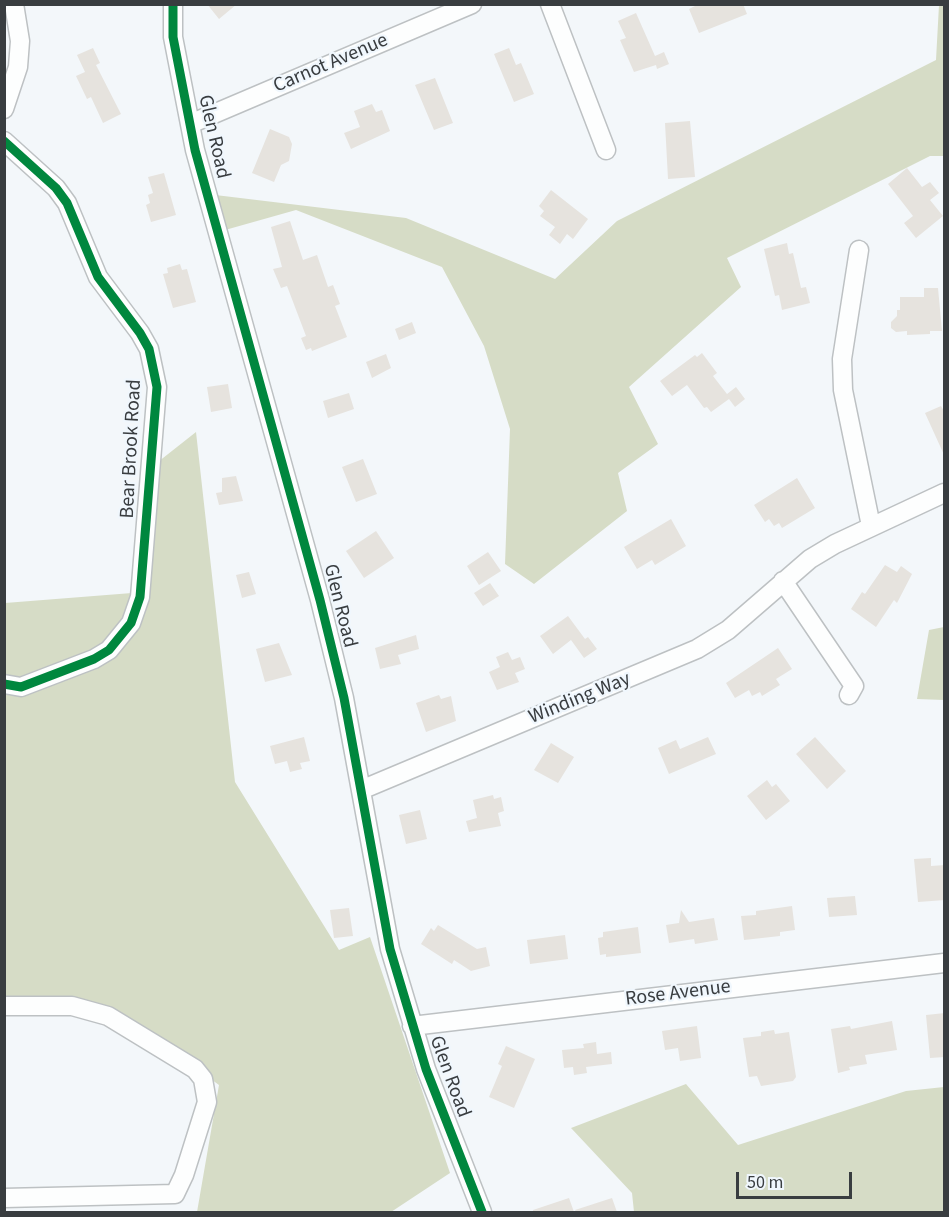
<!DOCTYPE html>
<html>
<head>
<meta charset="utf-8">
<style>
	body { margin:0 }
	#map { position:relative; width:949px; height:1217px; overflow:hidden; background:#f3f7fa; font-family:"Source Sans 3",sans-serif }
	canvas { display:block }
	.frame { position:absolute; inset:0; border:6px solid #393d40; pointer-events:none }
	.scale { position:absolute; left:736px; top:1172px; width:116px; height:27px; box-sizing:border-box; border:3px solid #393d40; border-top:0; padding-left:8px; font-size:18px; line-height:21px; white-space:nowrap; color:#393d40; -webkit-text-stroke:4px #f0f7fd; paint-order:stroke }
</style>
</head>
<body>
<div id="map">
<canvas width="949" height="1217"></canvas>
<div class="frame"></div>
<div class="scale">50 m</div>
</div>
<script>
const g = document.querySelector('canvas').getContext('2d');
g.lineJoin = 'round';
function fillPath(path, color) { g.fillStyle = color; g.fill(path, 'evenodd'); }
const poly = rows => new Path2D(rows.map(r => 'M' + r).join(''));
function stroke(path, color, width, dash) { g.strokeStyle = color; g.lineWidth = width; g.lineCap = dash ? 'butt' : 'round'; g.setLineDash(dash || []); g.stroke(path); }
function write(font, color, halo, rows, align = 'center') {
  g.font = font + ' "Source Sans 3",sans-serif'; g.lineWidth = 4.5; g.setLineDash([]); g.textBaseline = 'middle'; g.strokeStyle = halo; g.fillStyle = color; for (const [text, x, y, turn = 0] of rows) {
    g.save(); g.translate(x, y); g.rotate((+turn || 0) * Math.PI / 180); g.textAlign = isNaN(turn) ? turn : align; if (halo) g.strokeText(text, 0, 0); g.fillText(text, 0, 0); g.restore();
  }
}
fillPath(poly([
	[939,5,944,5,944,156,930,156,727,258,741,287,629,387,658,444,618,473,627,511,534,584,505,564,510,429,484,346,442,267,296,210,218,232,207,194,406,218,555,279,617,221,936,60],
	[196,432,235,782,339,950,370,937,450,1173,391,1212,197,1212,219,1085,121,1013,5,1011,5,603,132,593,144,473],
	[944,627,944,700,917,699,929,630],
	[686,1084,738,1145,906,1091,944,1087,944,1212,634,1212,632,1193,571,1128]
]), '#d6dcc6');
fillPath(poly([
	[207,4,237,4,219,19],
	[699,4,743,4,747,14,699,33,689,9],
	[636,13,655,56,664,52,669,64,657,69,656,65,634,72,620,40,626,38,618,21],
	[93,48,100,63,96,65,121,114,103,123,91,97,87,99,76,76,85,72,77,55],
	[509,48,516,65,521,63,534,94,514,102,494,54],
	[435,78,453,123,434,130,415,85],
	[372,104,376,112,382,110,390,131,351,149,344,133,360,127,354,111],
	[690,121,695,177,668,179,665,123],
	[270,129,289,137,292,144,289,161,281,165,274,182,252,173],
	[907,168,922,187,930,182,939,193,930,200,943,216,916,238,904,223,913,216,888,184],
	[164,173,176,215,151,222,146,205,150,203,148,195,153,193,148,177],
	[551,190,588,219,573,239,567,234,560,244,549,235,555,227,540,216,544,211,539,206],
	[290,221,303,260,317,255,328,287,333,285,340,304,335,306,347,337,312,351,311,348,306,350,301,338,306,336,287,286,281,288,273,269,282,267,271,227],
	[787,243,789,254,793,253,801,288,806,287,810,303,782,310,779,295,775,296,764,249],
	[180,264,182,270,187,269,196,302,173,308,163,274,168,273,167,268],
	[924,288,938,288,942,331,930,331,930,334,907,335,907,331,896,332,891,328,891,322,897,316,897,310,900,310,900,297,924,297],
	[412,322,416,333,399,340,395,329],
	[702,353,717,373,713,376,727,394,736,387,745,399,735,407,729,399,711,412,707,407,704,408,687,385,672,396,660,381,695,355,697,357],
	[386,354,391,368,372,378,366,362],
	[228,384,232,408,211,412,207,387],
	[349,393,354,409,328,418,323,401],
	[941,406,945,413,945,457,925,413],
	[363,459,377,494,356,502,342,467],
	[236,476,243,501,219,505,216,493,222,492,222,478],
	[797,478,815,508,782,528,779,523,774,526,769,519,765,522,754,505],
	[671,519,686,546,655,565,652,560,637,569,624,547],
	[376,531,394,558,364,578,346,551],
	[488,552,501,571,479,585,467,566],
	[885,565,897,572,901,566,912,574,897,603,894,600,876,627,851,609,862,592,865,594],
	[249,572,256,594,242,598,236,575],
	[490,583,499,596,483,606,474,593],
	[568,616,585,639,588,637,597,649,584,658,571,640,553,654,540,636],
	[416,635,419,649,398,655,401,664,380,669,375,648],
	[279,643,292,675,265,682,256,649],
	[778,648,792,669,776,679,780,685,762,696,760,692,752,696,749,690,735,698,726,683],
	[508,652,512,660,520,657,525,669,515,673,519,682,497,690,489,672,500,667,496,657],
	[439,695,441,699,451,696,456,721,426,732,416,703],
	[304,737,310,761,300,763,302,769,290,772,287,761,275,764,270,746],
	[708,737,716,754,669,774,658,748,676,740,680,749],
	[815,737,846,771,827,789,796,754],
	[551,743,574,757,558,783,534,770],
	[767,780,772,787,776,784,790,801,766,820,747,796],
	[493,795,494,799,501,797,504,811,498,813,501,826,469,832,466,821,477,818,473,800],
	[420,810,427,839,406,844,399,815],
	[931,858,931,866,945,865,945,900,918,902,914,859],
	[855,896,857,915,829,917,827,898],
	[792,906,795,930,780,932,780,936,744,940,741,916,756,915,756,911],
	[349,908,353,936,334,938,330,910],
	[681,910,689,922,714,918,718,940,695,944,694,939,669,943,666,925,679,923],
	[438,925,477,949,486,947,490,966,471,971,454,960,452,964,421,944,431,928,434,931],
	[638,927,641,953,606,957,606,954,600,955,598,938,603,937,603,932],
	[565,935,568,959,530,964,527,940],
	[945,1013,945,1057,930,1058,926,1015],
	[892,1021,897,1050,865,1055,867,1064,849,1067,850,1070,838,1073,831,1029,850,1026,851,1029],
	[697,1026,701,1058,680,1061,678,1048,665,1050,662,1031],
	[774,1030,775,1034,789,1032,796,1077,793,1081,761,1086,757,1076,749,1077,743,1038,761,1036,761,1032],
	[596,1042,597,1054,611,1052,612,1064,586,1067,587,1073,574,1075,573,1067,564,1068,562,1050,584,1048,583,1044],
	[506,1046,535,1059,514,1108,489,1097,502,1066,498,1064],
	[569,1198,574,1212,533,1212,533,1210],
	[612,1198,617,1212,576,1212,575,1210]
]), '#e6e3de');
const street = poly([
	[173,4,173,37,195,150,320,600,344,698,390,949,426,1069,482,1212],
	[550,4,606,150],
	[4,109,18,67,20,41,14,4],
	[190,124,472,4],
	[4,141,56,188,67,203,98,277,140,333,149,349,157,387,140,597,131,623,109,650,94,659,21,687,4,684],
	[859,250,842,359,843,390,871,526],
	[783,581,854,686,849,695],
	[361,790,697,649,728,630,810,559,835,544,944,493],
	[4,1006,72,1006,108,1016,195,1069,203,1079,207,1102,184,1175,175,1194,4,1198],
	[412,1026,944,963]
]);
stroke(street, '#bdc1c3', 21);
stroke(street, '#fdfefe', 18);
stroke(poly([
	[173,4,173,37,195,150,320,600,344,698,390,949,426,1069,482,1212],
	[4,141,56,188,67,203,98,277,140,333,149,349,157,387,140,597,131,623,109,650,94,659,21,687,4,684]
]), '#00873e', 9);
write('20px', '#393d40', '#f0f7fd', [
	["Carnot Avenue",331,64,-23],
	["Glen Road",213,137,77],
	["Bear Brook Road",132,449,-87],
	["Glen Road",339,606,76],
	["Winding Way",580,699,-22],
	["Rose Avenue",678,994,-7],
	["Glen Road",449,1077,70]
]);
</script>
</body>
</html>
